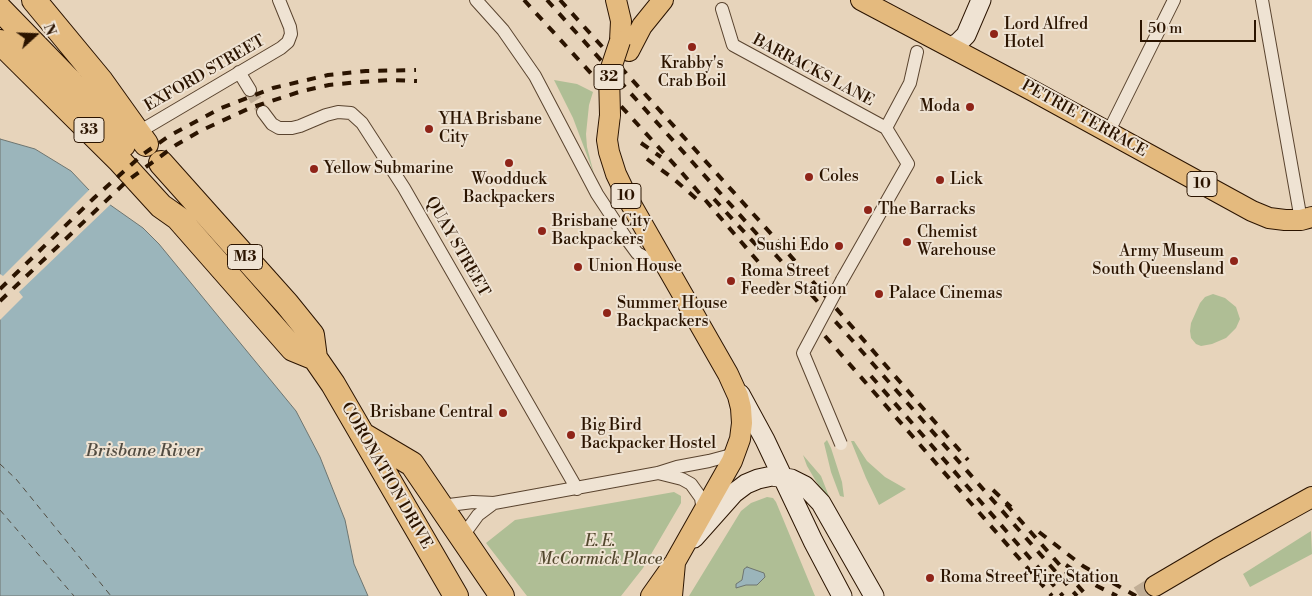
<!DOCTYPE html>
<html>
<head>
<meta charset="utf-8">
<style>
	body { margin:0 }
	#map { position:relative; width:1312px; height:596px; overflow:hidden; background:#e7d4bb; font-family:"Libre Bodoni",serif }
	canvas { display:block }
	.north { position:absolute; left:10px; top:10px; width:50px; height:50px; -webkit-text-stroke:4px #efe3d3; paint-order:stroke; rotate:70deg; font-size:14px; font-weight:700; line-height:20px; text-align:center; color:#2b1400 }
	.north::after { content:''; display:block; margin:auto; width:18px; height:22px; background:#2b1400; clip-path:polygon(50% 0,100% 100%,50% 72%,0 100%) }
	.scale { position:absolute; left:1140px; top:20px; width:116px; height:22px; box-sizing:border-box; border:2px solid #2b1400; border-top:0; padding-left:6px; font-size:15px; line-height:18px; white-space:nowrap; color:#2b1400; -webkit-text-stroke:4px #efe3d3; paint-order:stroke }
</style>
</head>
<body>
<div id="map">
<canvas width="1312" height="596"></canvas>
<div class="north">N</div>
<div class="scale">50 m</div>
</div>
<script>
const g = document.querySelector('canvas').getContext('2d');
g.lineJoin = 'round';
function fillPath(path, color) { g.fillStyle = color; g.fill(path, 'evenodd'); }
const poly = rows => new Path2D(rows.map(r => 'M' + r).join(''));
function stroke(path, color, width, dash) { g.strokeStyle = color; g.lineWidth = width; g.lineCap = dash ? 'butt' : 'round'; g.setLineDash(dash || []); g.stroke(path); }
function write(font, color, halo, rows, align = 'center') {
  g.font = font + ' "Libre Bodoni",serif'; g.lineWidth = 4; g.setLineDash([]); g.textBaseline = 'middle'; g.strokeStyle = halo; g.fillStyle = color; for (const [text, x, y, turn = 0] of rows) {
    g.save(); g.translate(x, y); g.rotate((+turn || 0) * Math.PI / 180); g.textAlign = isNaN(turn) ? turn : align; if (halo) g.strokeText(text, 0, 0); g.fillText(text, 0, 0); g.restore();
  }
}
fillPath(poly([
	[554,80,577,84,593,92,589,105,586,134,587,147,594,174,573,118],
	[1213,294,1225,298,1236,307,1240,319,1236,328,1226,338,1212,344,1201,346,1196,344,1191,338,1190,331,1191,323,1200,303,1205,297],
	[827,440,831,448,842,482,844,497,840,496,831,472,824,443],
	[851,441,854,441,867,461,885,477,906,489,879,505,866,478],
	[803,455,821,476,832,504,830,505,807,466],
	[674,492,681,496,681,503,643,568,621,596,527,596,486,543,515,520],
	[767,497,773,498,776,502,815,596,689,596,741,511,751,503],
	[1311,531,1312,554,1250,587,1243,574]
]), '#afbe95');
const water = poly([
	[0,139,35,149,71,171,89,190,143,228,159,244,296,411,320,457,345,520,354,564,368,596,0,596,0,139],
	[747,567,764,573,765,577,757,585,746,585,736,588,736,584,742,580,744,569,747,567]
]);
fillPath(water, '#9bb5bb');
stroke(water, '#6e7570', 1);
fillPath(poly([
	[91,188,112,203,19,292,23,297,0,320,0,274,3,276]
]), '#e7d4bb');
stroke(poly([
	[0,464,16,479,111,596],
	[0,510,74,596]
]), '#524c41', 1, [6, 5]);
stroke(poly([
	[250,90,263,112]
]), '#c1ae96', 12, [12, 6]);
stroke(poly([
	[1139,596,1155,586]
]), '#c1ae96', 20, [20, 10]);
const street = poly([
	[476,0,503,30,535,76,597,194,626,238,637,253,666,268],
	[1262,0,1301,220],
	[722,9,733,45,886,128,908,164,842,280],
	[239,72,250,90],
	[263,112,272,124,279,128,292,128,300,126,326,115,338,112,351,113,362,123,404,188,577,489],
	[886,128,910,83,917,52],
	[137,133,281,48,288,42,291,34,290,27,279,0],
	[1108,133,1174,0],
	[658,473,682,479,691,484,701,498,703,512],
	[440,503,449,505,473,502,494,503,658,473,677,467,709,461,735,454],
	[462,537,478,515,494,503]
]);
const secondary = poly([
	[950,47,958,43,966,35,981,0],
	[740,394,765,440,813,541,842,596],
	[694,538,734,493,746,484,758,479,772,476,791,479,805,486,821,503,874,596]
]);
const primary = poly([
	[616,0,621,21,620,41],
	[861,0,1033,91,1252,211,1269,218,1285,220,1301,220,1312,217],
	[629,51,642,26,663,0],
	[610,115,607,140,609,152,616,174,628,199,728,374,738,396,741,408,742,423,740,439,732,461,675,562,651,596],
	[1155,586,1218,549,1312,497],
	[672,596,675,563]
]);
const highway = poly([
	[34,0,101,81,146,144],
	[0,9,68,79,123,145],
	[0,42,119,160,161,206,178,218,293,349,315,358],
	[161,163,287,304,312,335,315,358,333,384,456,596],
	[363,435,412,464,502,596]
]);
stroke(street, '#5a442f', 14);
stroke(secondary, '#2b1400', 21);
stroke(primary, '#2b1400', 22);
stroke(highway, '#2b1400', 26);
stroke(street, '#efe3d3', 12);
stroke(secondary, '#efe3d3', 19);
stroke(primary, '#e4ba7e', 20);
stroke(highway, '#e4ba7e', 24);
stroke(poly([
	[524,0,683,174,779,286],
	[547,0,852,340,1077,596],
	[560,0,774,237,968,460],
	[641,143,661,157],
	[647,159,675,180,701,203],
	[714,199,758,247],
	[0,289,94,198,142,155,169,136,221,108,273,88,328,75,366,71,416,70],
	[0,301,127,181,176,145,200,131,250,108,302,91,329,85,360,82,390,80,417,81],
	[825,336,1052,596],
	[871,376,1063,596],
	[993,490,1011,507],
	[1006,504,1087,596],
	[1039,532,1083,566,1136,596],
	[1066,565,1097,586,1117,596]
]), '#2b1400', 4, [9, 9]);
const streetBridge = poly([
	[841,444,803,353,842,280]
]);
const primaryBridge = poly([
	[610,115,609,74,620,41]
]);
stroke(streetBridge, '#5a442f', 14, []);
stroke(primaryBridge, '#2b1400', 22, []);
stroke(streetBridge, '#efe3d3', 12);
stroke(primaryBridge, '#e4ba7e', 20);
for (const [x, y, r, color] of [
	[994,34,5,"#8f2418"],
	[692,47,5,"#8f2418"],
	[970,107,5,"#8f2418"],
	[429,129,5,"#8f2418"],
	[509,163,5,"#8f2418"],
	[314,169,5,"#8f2418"],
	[809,177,5,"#8f2418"],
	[940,180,5,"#8f2418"],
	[868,210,5,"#8f2418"],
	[542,231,5,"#8f2418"],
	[907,242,5,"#8f2418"],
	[839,246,5,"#8f2418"],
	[1234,261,5,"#8f2418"],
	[578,267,5,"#8f2418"],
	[731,281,5,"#8f2418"],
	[879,294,5,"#8f2418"],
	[607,313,5,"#8f2418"],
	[503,413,5,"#8f2418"],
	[571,435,5,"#8f2418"],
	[930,578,5,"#8f2418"]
]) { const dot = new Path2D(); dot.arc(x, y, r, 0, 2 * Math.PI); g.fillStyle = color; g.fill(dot); stroke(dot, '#efe3d3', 2); }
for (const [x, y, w] of [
	[609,77,30],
	[89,130,30],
	[1202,184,30],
	[626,196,30],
	[245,257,35]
]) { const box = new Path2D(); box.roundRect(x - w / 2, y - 12.5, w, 25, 4); g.fillStyle = '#efe3d3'; g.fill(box); stroke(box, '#2b1400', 1); }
write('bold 15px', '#2b1400', null, [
	["32",609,77],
	["33",89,130],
	["10",1202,184],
	["10",626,196],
	["M3",245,257]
]);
write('16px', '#2b1400', '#efe3d3', [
	["Lord Alfred",1004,25],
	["Hotel",1004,43],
	["Krabby's",692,64,"center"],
	["Crab Boil",692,82,"center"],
	["Moda",960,107,"right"],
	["YHA Brisbane",439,120],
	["City",439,138],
	["Yellow Submarine",324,169],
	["Coles",819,177],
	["Woodduck",509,180,"center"],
	["Backpackers",509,198,"center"],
	["Lick",950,180],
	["The Barracks",878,210],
	["Brisbane City",552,222],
	["Backpackers",552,240],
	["Chemist",917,233],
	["Warehouse",917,251],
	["Sushi Edo",829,246,"right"],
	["Army Museum",1224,252,"right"],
	["South Queensland",1224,270,"right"],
	["Union House",588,267],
	["Roma Street",741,272],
	["Feeder Station",741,290],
	["Palace Cinemas",889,294],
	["Summer House",617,304],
	["Backpackers",617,322],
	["Brisbane Central",493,413,"right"],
	["Big Bird",581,426],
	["Backpacker Hostel",581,444],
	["Roma Street Fire Station",940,578]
], 'left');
write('16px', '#2b1400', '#efe3d3', [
	["BARRACKS LANE",813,71,28],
	["EXFORD STREET",205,74,-30],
	["PETRIE TERRACE",1084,119,29],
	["QUAY STREET",457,247,60],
	["CORONATION DRIVE",386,476,60]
]);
write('italic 16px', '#53472d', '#efe3d3', [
	["E. E.",600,542],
	["McCormick Place",600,560]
]);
write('italic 18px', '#524c41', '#efe3d3', [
	["Brisbane River",144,452]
]);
</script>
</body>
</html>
